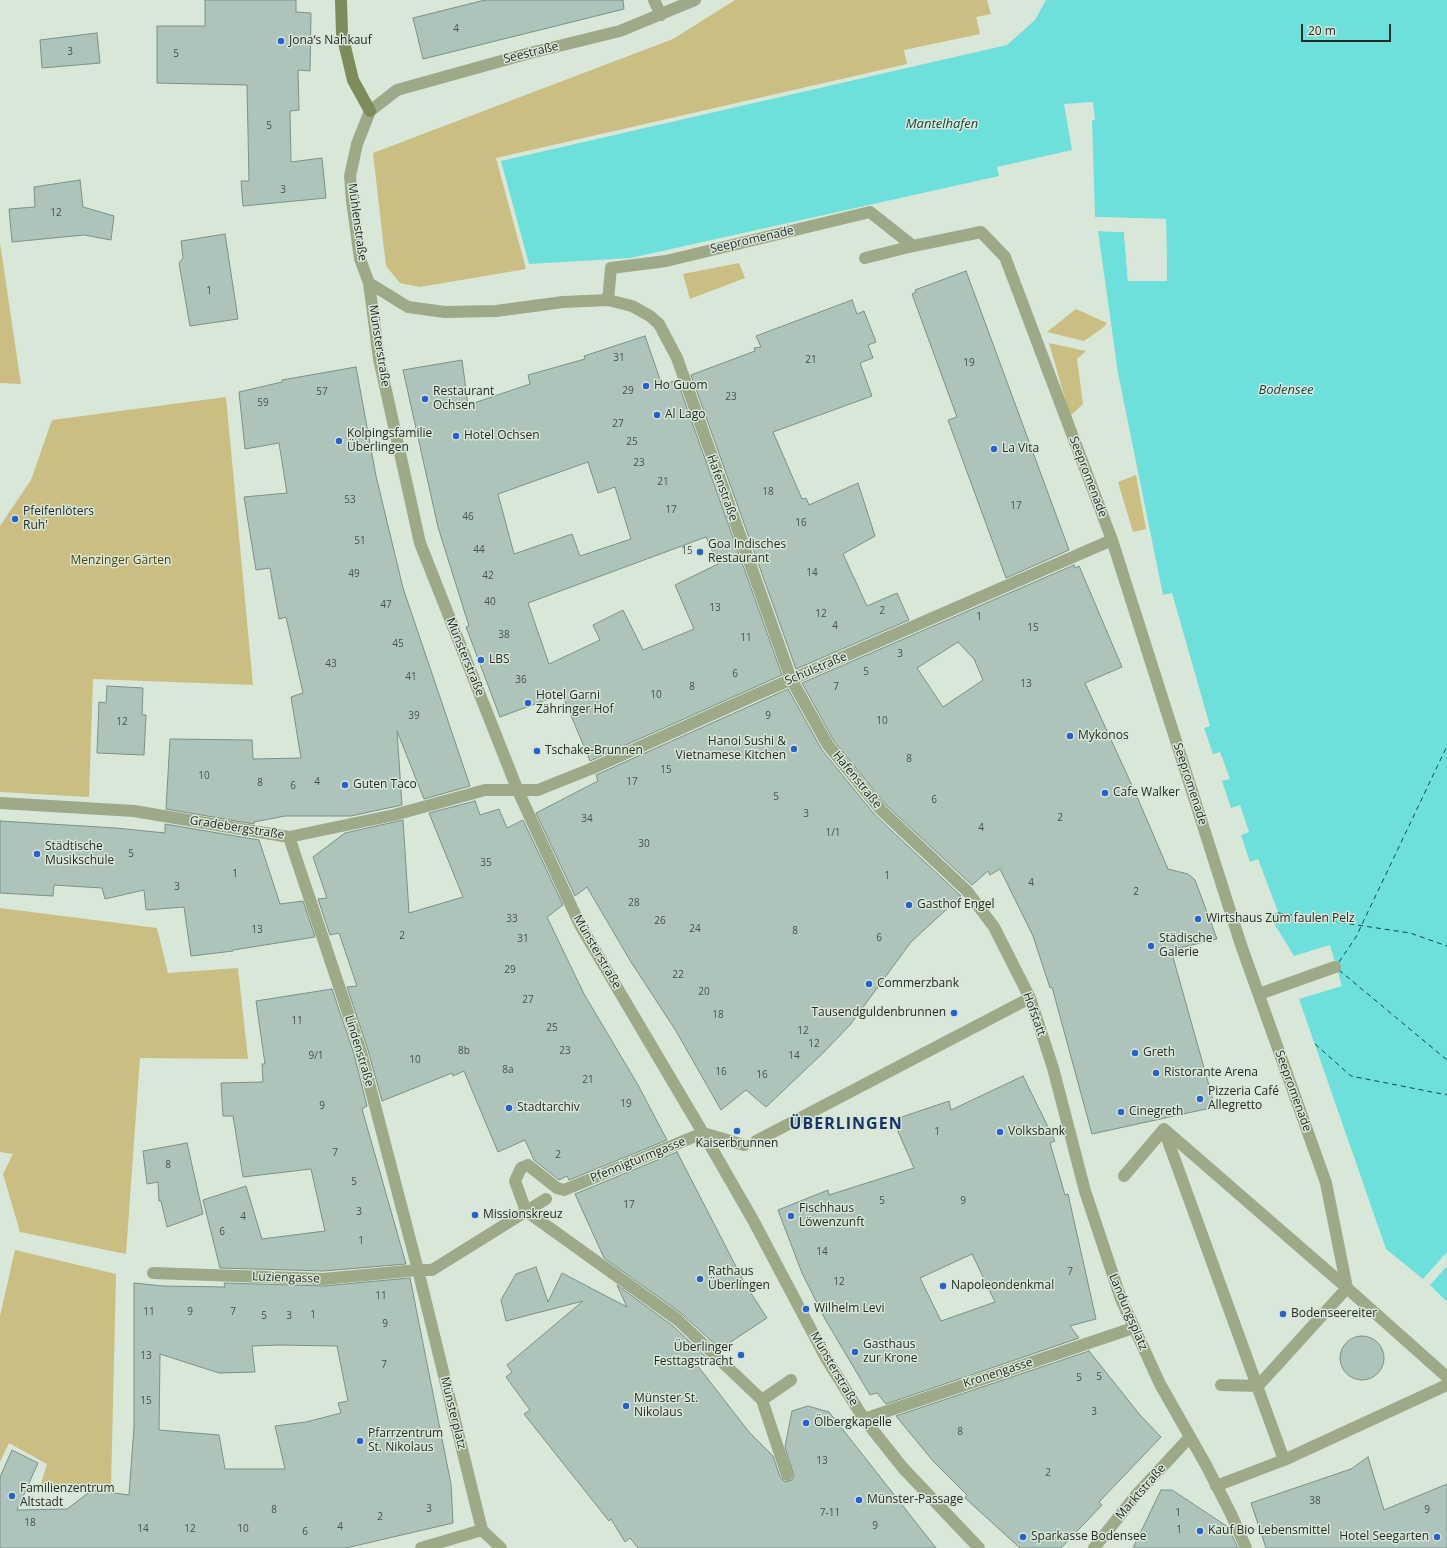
<!DOCTYPE html>
<html>
<head>
<meta charset="utf-8">
<style>
	body { margin:0 }
	#map { position:relative; width:1447px; height:1548px; overflow:hidden; background:#d8e7d8; font-family:"Open Sans",sans-serif }
	canvas { display:block }
	.scale { position:absolute; left:1301px; top:24px; width:90px; height:18px; box-sizing:border-box; border:2px solid #262b26; border-top:0; padding-left:5px; font-size:12px; line-height:14px; white-space:nowrap; color:#262b26; -webkit-text-stroke:3px #d8e7d8; paint-order:stroke }
</style>
</head>
<body>
<div id="map">
<canvas width="1447" height="1548"></canvas>
<div class="scale">20 m</div>
</div>
<script>
const g = document.querySelector('canvas').getContext('2d');
g.lineJoin = 'round';
function fillPath(path, color) { g.fillStyle = color; g.fill(path, 'evenodd'); }
const poly = rows => new Path2D(rows.map(r => 'M' + r).join(''));
function stroke(path, color, width, dash) { g.strokeStyle = color; g.lineWidth = width; g.lineCap = dash ? 'butt' : 'round'; g.setLineDash(dash || []); g.stroke(path); }
function write(font, color, halo, rows, align = 'center') {
  g.font = font + ' "Open Sans",sans-serif'; g.lineWidth = 3; g.setLineDash([]); g.textBaseline = 'middle'; g.strokeStyle = halo; g.fillStyle = color; for (const [text, x, y, turn = 0] of rows) {
    g.save(); g.translate(x, y); g.rotate((+turn || 0) * Math.PI / 180); g.textAlign = isNaN(turn) ? turn : align; if (halo) g.strokeText(text, 0, 0); g.fillText(text, 0, 0); g.restore();
  }
}
fillPath(poly([
	[735,0,987,0,991,14,976,17,980,34,904,50,907,64,496,158,526,269,420,287,400,283,386,266,373,153,673,39],
	[0,243,21,384,0,383],
	[739,263,745,278,690,299,683,274],
	[1076,309,1107,323,1104,327,1084,341,1047,332],
	[1049,343,1086,351,1077,359,1083,404,1070,416],
	[226,397,253,685,93,679,89,797,0,792,0,526,31,480,52,420],
	[1136,475,1146,529,1133,532,1118,482],
	[0,908,157,928,168,973,238,968,248,1059,140,1058,126,1254,20,1232,3,1174,13,1154,0,1152],
	[15,1250,116,1274,111,1487,41,1484,47,1464,9,1443,0,1462,0,1316]
]), '#cabe82');
fillPath(poly([
	[1046,0,1447,0,1447,1252,1423,1279,1386,1249,1299,999,1342,986,1330,945,1294,956,1269,915,1278,912,1258,859,1250,862,1241,835,1249,832,1240,805,1231,808,1222,781,1230,779,1220,752,1213,754,1204,728,1210,726,1172,593,1163,595,1118,373,1098,231,1124,232,1128,281,1167,281,1166,219,1095,217,1092,120,1095,120,1093,102,1064,104,1072,150,997,167,999,176,631,258,529,264,501,161,1007,45,1035,20],
	[1447,1266,1447,1302,1430,1285]
]), '#6ee0db');
fillPath(poly([
	[1095,217,1166,219,1167,281,1128,281,1124,232,1098,231,1097,229,1125,231,1130,279,1165,279,1164,221,1095,219]
]), '#d8e7d8');
stroke(poly([
	[1278,913,1410,933,1447,946],
	[1339,962,1356,937,1447,746],
	[1339,970,1447,1060],
	[1315,1044,1351,1076,1447,1095]
]), '#144847', 1, [5, 4]);
const building = poly([
	[205,0,296,0,296,12,311,13,310,71,298,70,299,110,290,111,291,162,322,158,326,198,243,206,241,181,249,181,247,85,157,83,157,26,205,26,205,0],
	[485,0,623,0,624,9,423,59,413,18,485,0],
	[97,33,100,63,42,68,40,40,97,33],
	[80,180,83,207,114,216,111,240,84,235,12,242,9,209,35,207,34,187,80,180],
	[225,234,238,319,190,326,179,263,183,258,181,241,225,234],
	[966,271,1069,550,1006,578,948,420,957,417,912,294,916,292,915,290,966,271],
	[852,300,857,314,864,311,876,342,868,345,873,358,860,363,872,396,773,432,802,499,806,498,809,505,858,483,875,536,843,554,867,606,897,593,909,620,796,669,691,375,755,351,754,348,761,347,756,336,852,300],
	[645,336,662,385,677,380,782,675,590,761,562,694,500,717,466,627,469,626,438,527,403,370,462,360,468,405,530,384,528,375,585,359,584,356,645,336],
	[588,462,598,493,615,487,631,539,580,556,572,534,514,554,498,494,588,462],
	[706,537,718,564,675,585,694,629,643,650,623,610,593,625,600,640,549,664,528,603,706,537],
	[356,367,376,476,403,588,470,786,424,799,397,731,402,805,351,816,285,816,254,822,254,824,166,809,170,739,252,740,253,759,301,758,291,697,303,693,286,617,279,619,270,568,256,570,244,497,287,493,279,443,245,449,239,392,282,382,282,380,356,367],
	[1074,565,1075,568,1079,566,1122,667,1085,683,1135,792,1168,869,1188,874,1195,880,1217,939,1171,950,1215,1107,1092,1134,1052,987,1050,988,1033,936,1000,869,990,875,988,871,972,885,886,805,834,741,802,683,1074,565],
	[958,642,974,659,983,680,943,707,917,668,958,642],
	[107,686,143,688,142,715,146,715,144,755,97,753,99,702,106,703,107,686],
	[788,689,822,750,875,815,961,896,911,942,850,1025,824,1052,766,1107,746,1090,721,1110,676,1031,631,962,587,887,575,896,536,813,598,781,596,775,788,689],
	[475,801,480,815,499,809,507,828,523,820,563,905,547,917,584,994,638,1085,667,1140,569,1180,567,1176,559,1180,534,1160,525,1140,498,1152,464,1071,453,1076,452,1073,382,1101,368,1050,347,987,357,986,339,933,330,935,318,899,327,898,313,857,345,833,403,820,409,913,463,897,429,813,475,801],
	[0,821,116,828,165,833,165,824,259,840,280,904,303,901,315,937,233,950,233,951,191,956,184,907,146,910,144,890,105,899,102,888,54,885,53,896,0,893,0,821],
	[332,989,354,1054,367,1106,362,1109,406,1264,323,1271,220,1268,203,1200,246,1186,262,1239,325,1231,311,1169,243,1177,233,1116,223,1116,221,1083,263,1082,262,1064,265,1064,256,1001,332,989],
	[1023,1076,1055,1141,1050,1143,1065,1195,1068,1194,1096,1319,1070,1326,1079,1338,886,1404,877,1393,870,1395,825,1319,802,1273,778,1210,828,1190,829,1195,914,1168,893,1120,949,1101,951,1110,1023,1076],
	[972,1254,995,1302,941,1321,920,1278,972,1254],
	[187,1143,203,1214,167,1227,161,1201,159,1201,158,1182,147,1184,143,1151,187,1143],
	[677,1152,745,1284,767,1318,720,1349,682,1314,604,1258,575,1194,677,1152],
	[536,1267,548,1302,562,1273,627,1307,617,1285,673,1326,707,1358,697,1365,749,1432,773,1456,780,1477,785,1482,792,1480,794,1476,785,1447,792,1411,808,1406,829,1412,936,1548,638,1548,630,1538,625,1542,611,1519,609,1521,524,1414,530,1410,506,1377,512,1372,507,1365,583,1301,506,1321,501,1300,516,1274,536,1267],
	[410,1278,451,1484,453,1523,346,1548,0,1548,0,1477,12,1450,38,1463,17,1510,67,1509,92,1490,129,1495,134,1427,134,1283,163,1286,225,1287,224,1283,323,1286,410,1278],
	[280,1345,337,1346,348,1401,338,1403,341,1413,306,1422,275,1426,285,1469,225,1469,219,1435,159,1430,160,1354,219,1373,255,1372,252,1346,280,1345],
	'1340 1358a22 22 0 1 1 44 0a22 22 0 1 1-44 0Z',
	[1089,1351,1140,1415,1161,1437,1099,1502,1102,1505,1061,1548,1020,1548,965,1498,967,1495,933,1461,896,1416,1089,1351],
	[1368,1457,1384,1510,1447,1484,1447,1548,1266,1548,1251,1503,1351,1469,1368,1457],
	[1161,1490,1172,1490,1228,1527,1238,1548,1133,1548,1161,1490]
]);
fillPath(building, '#aec4bb');
stroke(building, '#7b9088', 1);
stroke(poly([
	[654,0,661,15],
	[695,0,620,31,530,53,397,90,370,111,357,144,350,176,352,201,360,259,369,283,379,359,420,543,518,791,580,925,703,1133,753,1220,826,1358,864,1419,903,1468,979,1548],
	[865,258,913,246,981,232,1005,257,1112,540,1241,945,1326,1183,1347,1288,1447,1377],
	[369,283,408,307,445,312,496,311,563,302,608,300,632,306,650,316,659,324,677,358,791,679,828,745,881,810,967,891,994,927,1030,998,1053,1068,1085,1191,1121,1299,1160,1384,1206,1465,1231,1514,1246,1548],
	[608,300,611,268,666,261,870,212,913,246],
	[0,803,134,811,289,837,394,815,485,790,538,790,593,768,753,696,1112,540],
	[289,837,361,1052,418,1270,482,1530,501,1548],
	[1259,994,1335,967],
	[1164,1129,1347,1288,1258,1386,1221,1385],
	[1164,1130,1284,1460],
	[756,1141,1030,998],
	[744,1145,703,1133,564,1190,557,1188,528,1165,521,1168,515,1181,526,1211,678,1320,762,1400,791,1380],
	[1124,1176,1164,1129],
	[153,1273,323,1279,418,1270,432,1270,546,1199],
	[762,1400,787,1475],
	[864,1419,1133,1328],
	[1216,1486,1284,1460,1447,1385],
	[421,1548,482,1530],
	[1094,1548,1137,1494,1189,1438]
]), '#9ea988', 12);
stroke(poly([
	[341,0,342,34,353,80,370,111]
]), '#7e8c5c', 12);
for (const [x, y, r, color] of [
	[281,41,4,"#2662cf"],
	[646,386,4,"#2662cf"],
	[425,399,4,"#2662cf"],
	[657,415,4,"#2662cf"],
	[456,436,4,"#2662cf"],
	[339,441,4,"#2662cf"],
	[994,449,4,"#2662cf"],
	[15,519,4,"#2662cf"],
	[700,552,4,"#2662cf"],
	[481,660,4,"#2662cf"],
	[528,703,4,"#2662cf"],
	[1070,736,4,"#2662cf"],
	[794,749,4,"#2662cf"],
	[537,751,4,"#2662cf"],
	[345,785,4,"#2662cf"],
	[1105,793,4,"#2662cf"],
	[37,854,4,"#2662cf"],
	[909,905,4,"#2662cf"],
	[1198,919,4,"#2662cf"],
	[1151,946,4,"#2662cf"],
	[869,984,4,"#2662cf"],
	[954,1013,4,"#2662cf"],
	[1135,1053,4,"#2662cf"],
	[1156,1073,4,"#2662cf"],
	[1200,1099,4,"#2662cf"],
	[509,1108,4,"#2662cf"],
	[1121,1112,4,"#2662cf"],
	[737,1131,4,"#2662cf"],
	[1000,1132,4,"#2662cf"],
	[475,1215,4,"#2662cf"],
	[791,1216,4,"#2662cf"],
	[700,1279,4,"#2662cf"],
	[943,1286,4,"#2662cf"],
	[806,1309,4,"#2662cf"],
	[1283,1314,4,"#2662cf"],
	[855,1352,4,"#2662cf"],
	[741,1355,4,"#2662cf"],
	[626,1406,4,"#2662cf"],
	[806,1423,4,"#2662cf"],
	[360,1441,4,"#2662cf"],
	[12,1496,4,"#2662cf"],
	[859,1500,4,"#2662cf"],
	[1200,1531,4,"#2662cf"],
	[1023,1537,4,"#2662cf"],
	[1437,1537,4,"#2662cf"]
]) { const dot = new Path2D(); dot.arc(x, y, r, 0, 2 * Math.PI); g.fillStyle = color; g.fill(dot); stroke(dot, '#d8e7d8', 1.5); }
write('10px', '#48514b', null, [
	["4",456,29],
	["3",70,52],
	["5",176,54],
	["5",269,126],
	["3",283,190],
	["12",56,213],
	["1",209,291],
	["31",619,358],
	["21",811,360],
	["19",969,363],
	["29",628,391],
	["57",322,392],
	["23",731,397],
	["59",263,403],
	["27",618,424],
	["25",632,442],
	["23",639,463],
	["21",663,482],
	["18",768,492],
	["53",350,500],
	["17",1016,506],
	["17",671,510],
	["46",468,517],
	["16",801,523],
	["51",360,541],
	["44",479,550],
	["15",687,551],
	["14",812,573],
	["49",354,574],
	["42",488,576],
	["40",490,602],
	["47",386,605],
	["13",715,608],
	["2",882,611],
	["12",821,614],
	["1",979,617],
	["4",835,626],
	["15",1033,628],
	["38",504,635],
	["11",746,638],
	["45",398,644],
	["3",900,654],
	["43",331,664],
	["5",866,672],
	["6",735,674],
	["41",411,677],
	["36",521,680],
	["13",1026,684],
	["8",692,687],
	["7",836,687],
	["10",656,695],
	["39",414,716],
	["9",768,716],
	["10",882,721],
	["12",122,722],
	["8",909,759],
	["15",666,770],
	["10",204,776],
	["4",317,782],
	["17",632,782],
	["8",260,783],
	["6",293,786],
	["5",776,797],
	["6",934,800],
	["3",806,814],
	["2",1060,818],
	["34",587,819],
	["4",981,828],
	["1/1",833,833],
	["30",644,844],
	["5",131,854],
	["35",486,863],
	["1",235,874],
	["1",887,876],
	["4",1031,883],
	["3",177,887],
	["2",1136,892],
	["28",634,903],
	["33",512,919],
	["26",660,921],
	["24",695,929],
	["13",257,930],
	["8",795,931],
	["2",402,936],
	["6",879,938],
	["31",523,939],
	["29",510,970],
	["22",678,975],
	["20",704,992],
	["27",528,1000],
	["18",718,1015],
	["11",297,1021],
	["25",552,1028],
	["12",803,1031],
	["12",814,1044],
	["8b",464,1051],
	["23",565,1051],
	["9/1",316,1056],
	["14",794,1056],
	["10",415,1060],
	["8a",508,1070],
	["16",721,1072],
	["16",762,1075],
	["21",588,1080],
	["19",626,1104],
	["9",322,1106],
	["1",937,1132],
	["7",335,1153],
	["2",558,1155],
	["8",168,1165],
	["5",354,1182],
	["5",882,1201],
	["9",963,1201],
	["17",629,1205],
	["3",359,1212],
	["4",243,1217],
	["6",222,1232],
	["1",361,1241],
	["14",822,1252],
	["7",1070,1272],
	["12",839,1282],
	["11",381,1296],
	["11",149,1312],
	["9",190,1312],
	["7",233,1312],
	["1",313,1315],
	["5",264,1316],
	["3",289,1316],
	["9",385,1324],
	["13",146,1356],
	["7",384,1365],
	["5",1099,1377],
	["5",1079,1378],
	["15",146,1401],
	["3",1094,1412],
	["8",960,1432],
	["13",822,1461],
	["2",1048,1473],
	["38",1315,1501],
	["3",429,1509],
	["8",274,1510],
	["9",1427,1510],
	["7-11",830,1513],
	["1",1178,1513],
	["2",380,1517],
	["18",30,1523],
	["9",875,1526],
	["4",340,1527],
	["14",143,1529],
	["12",190,1529],
	["10",243,1529],
	["1",1179,1530],
	["6",305,1532]
]);
write('12px', '#262b26', '#d8e7d8', [
	["Jona‘s Nahkauf",289,41],
	["Ho Guom",654,386],
	["Restaurant",433,392],
	["Ochsen",433,406],
	["Al Lago",665,415],
	["Kolpingsfamilie",347,434],
	["Überlingen",347,448],
	["Hotel Ochsen",464,436],
	["La Vita",1002,449],
	["Pfeifenlöters",23,512],
	["Ruh'",23,526],
	["Goa Indisches",708,545],
	["Restaurant",708,559],
	["LBS",489,660],
	["Hotel Garni",536,696],
	["Zähringer Hof",536,710],
	["Mykonos",1078,736],
	["Hanoi Sushi &",786,742,"right"],
	["Vietnamese Kitchen",786,756,"right"],
	["Tschake-Brunnen",545,751],
	["Guten Taco",353,785],
	["Cafe Walker",1113,793],
	["Städtische",45,847],
	["Musikschule",45,861],
	["Gasthof Engel",917,905],
	["Wirtshaus Zum faulen Pelz",1206,919],
	["Städische",1159,939],
	["Galerie",1159,953],
	["Commerzbank",877,984],
	["Tausendguldenbrunnen",946,1013,"right"],
	["Greth",1143,1053],
	["Ristorante Arena",1164,1073],
	["Pizzeria Café",1208,1092],
	["Allegretto",1208,1106],
	["Stadtarchiv",517,1108],
	["Cinegreth",1129,1112],
	["Volksbank",1008,1132],
	["Kaiserbrunnen",737,1144,"center"],
	["Fischhaus",799,1209],
	["Löwenzunft",799,1223],
	["Missionskreuz",483,1215],
	["Rathaus",708,1272],
	["Überlingen",708,1286],
	["Napoleondenkmal",951,1286],
	["Wilhelm Levi",814,1309],
	["Bodenseereiter",1291,1314],
	["Gasthaus",863,1345],
	["zur Krone",863,1359],
	["Überlinger",733,1348,"right"],
	["Festtagstracht",733,1362,"right"],
	["Münster St.",634,1399],
	["Nikolaus",634,1413],
	["Ölbergkapelle",814,1423],
	["Pfarrzentrum",368,1434],
	["St. Nikolaus",368,1448],
	["Familienzentrum",20,1489],
	["Altstadt",20,1503],
	["Münster-Passage",867,1500],
	["Kauf Bio Lebensmittel",1208,1531],
	["Sparkasse Bodensee",1031,1537],
	["Hotel Seegarten",1429,1537,"right"]
], 'left');
write('12px', '#262b26', '#d8e7d8', [
	["Seestraße",531,53,-14],
	["Mühlenstraße",357,222,82],
	["Seepromenade",752,240,-13],
	["Münsterstraße",379,346,81],
	["Seepromenade",1088,477,69],
	["Hafenstraße",722,488,70],
	["Münsterstraße",465,657,68],
	["Schulstraße",816,669,-23],
	["Hafenstraße",857,780,51],
	["Seepromenade",1190,784,72],
	["Gradebergstraße",237,828,9],
	["Münsterstraße",597,952,60],
	["Hofstatt",1034,1014,70],
	["Lindenstraße",359,1051,73],
	["Seepromenade",1293,1091,70],
	["Pfennigturmgasse",638,1160,-22],
	["Luziengasse",286,1278,2],
	["Landungsplatz",1128,1312,67],
	["Münsterstraße",834,1369,60],
	["Kronengasse",998,1373,-18],
	["Münsterplatz",453,1413,76],
	["Marktstraße",1141,1492,-49]
]);
write('12px', '#4f4400', '#d8e7d8', [
	["Menzinger Gärten",121,561]
]);
write('italic 13px', '#144847', '#d8e7d8', [
	["Mantelhafen",942,124],
	["Bodensee",1286,390]
]);
g.letterSpacing = '1px';
write('bold 16px', '#17346a', '#d8e7d8', [
	["ÜBERLINGEN",846,1124]
]);
g.letterSpacing = '0px';
</script>
</body>
</html>
